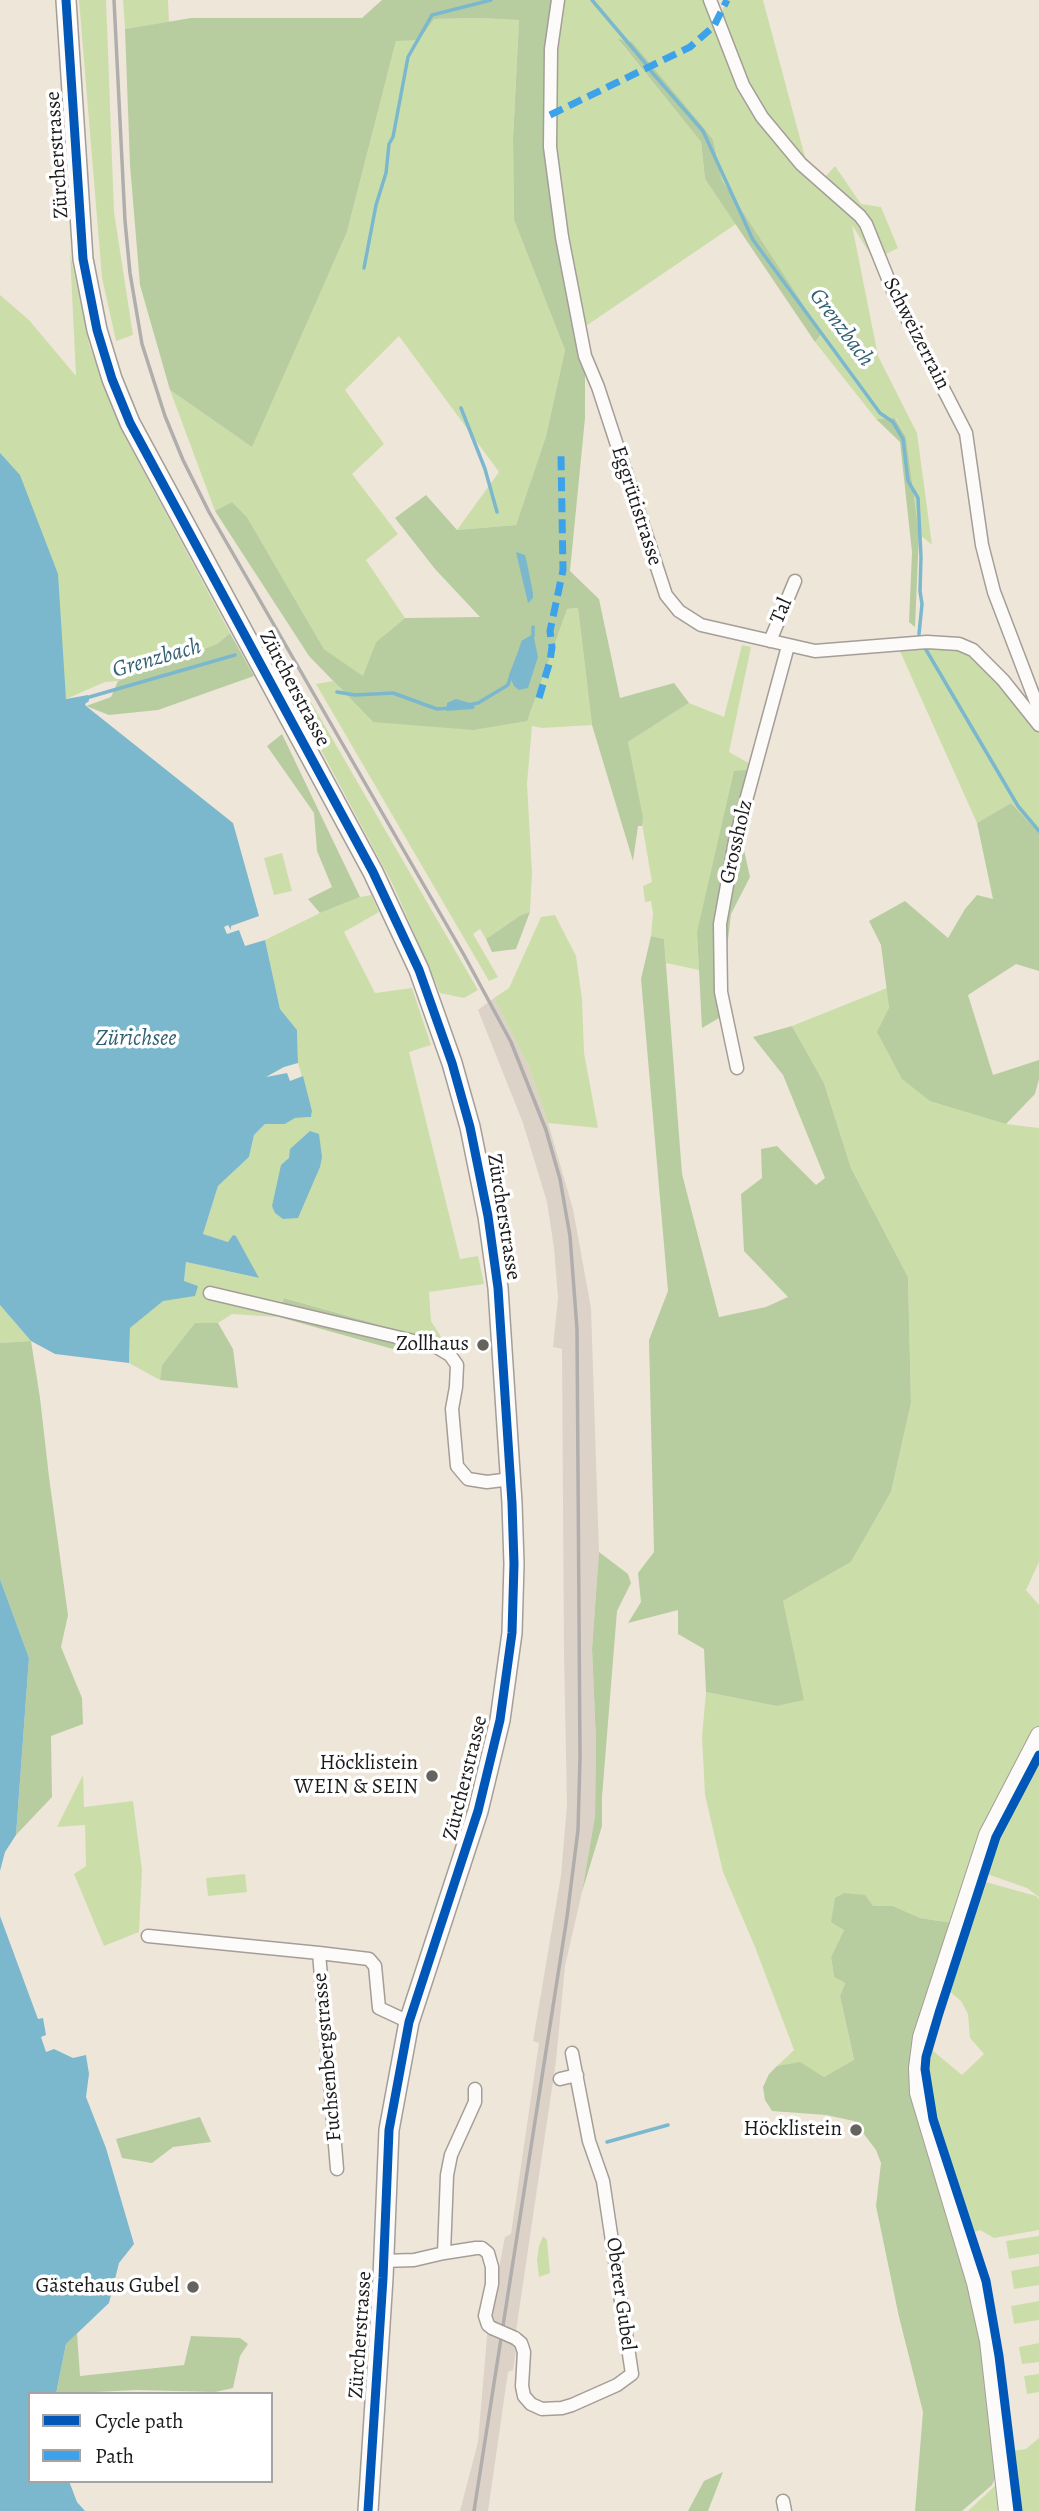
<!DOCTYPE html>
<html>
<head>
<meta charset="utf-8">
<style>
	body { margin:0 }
	#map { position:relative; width:1039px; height:2511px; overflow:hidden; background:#efe6da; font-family:Alegreya,serif }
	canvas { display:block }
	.legend { position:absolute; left:28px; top:2392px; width:245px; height:91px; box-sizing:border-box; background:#fff; border:2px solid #a4a4a4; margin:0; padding:9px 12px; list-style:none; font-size:21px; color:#1c1c1c }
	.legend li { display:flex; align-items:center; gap:14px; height:35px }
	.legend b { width:35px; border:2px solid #a4a4a4 }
</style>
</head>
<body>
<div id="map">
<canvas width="1039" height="2511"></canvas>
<ul class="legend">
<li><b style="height:9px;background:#0057b8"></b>Cycle path</li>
<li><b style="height:9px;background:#3da2ea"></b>Path</li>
</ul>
</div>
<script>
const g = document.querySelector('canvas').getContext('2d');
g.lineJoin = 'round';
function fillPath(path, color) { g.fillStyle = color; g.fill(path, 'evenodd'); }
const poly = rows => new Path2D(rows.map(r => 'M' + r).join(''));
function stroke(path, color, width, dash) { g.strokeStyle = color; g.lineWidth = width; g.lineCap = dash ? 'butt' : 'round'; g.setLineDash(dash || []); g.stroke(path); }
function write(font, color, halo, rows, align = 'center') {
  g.font = font + ' Alegreya,serif'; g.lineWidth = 7; g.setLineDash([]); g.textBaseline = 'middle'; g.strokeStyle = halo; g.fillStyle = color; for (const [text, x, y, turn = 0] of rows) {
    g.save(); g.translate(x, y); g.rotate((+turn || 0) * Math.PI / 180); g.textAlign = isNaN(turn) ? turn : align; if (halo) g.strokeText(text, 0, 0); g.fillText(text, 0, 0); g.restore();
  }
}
fillPath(poly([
	[494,998,528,1065,548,1123,573,1209,591,1308,599,1552,592,1649,596,1742,595,1816,582,1892,565,1966,556,2061,516,2331,519,2332,513,2370,508,2372,488,2511,460,2511,478,2442,488,2325,505,2237,511,2234,539,2043,533,2041,561,1875,567,1805,564,1656,562,1349,553,1347,558,1298,554,1248,547,1202,523,1123,478,1010]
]), '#ddd2c8');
fillPath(poly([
	[79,0,106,0,114,212,133,335,116,341,102,278],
	[123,0,168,0,169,22,125,29],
	[558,0,710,0,718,19,727,0,763,0,805,157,825,177,835,166,861,204,881,207,898,248,874,260,852,225,878,356,917,433,932,545,919,534,906,437,896,418,876,419,815,342,822,333,722,180,713,138,619,41,701,142,705,179,736,224,580,330,550,147],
	[478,18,519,20,513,139,514,220,565,350,546,436,516,525,457,530,499,472,399,336,345,390,384,444,352,474,398,534,366,560,405,618,376,642,364,677,324,649,247,517,232,503,215,511,170,390,251,446,347,232,396,41,433,19],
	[70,253,89,344,124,435,230,633,217,644,118,681,105,682,66,699,0,463,0,295,29,320,76,376],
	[578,608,592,725,542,728,532,726,527,784,532,873,530,912,521,915,486,939,480,929,473,934,498,977,489,981,316,684,333,681,373,722,567,609],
	[917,642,973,650,1039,726,1039,833,1011,803,977,823,899,649],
	[742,645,751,647,729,752,759,769,697,932,699,970,666,963,664,939,651,936,653,913,651,901,645,902,643,886,652,882,628,742,689,703,724,717],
	[311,702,478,990,464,998,440,993,393,885,304,718],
	[282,853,292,891,274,895,264,858],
	[371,895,379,912,344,932,375,993,412,988,431,1045,409,1052,460,1259,478,1256,484,1284,429,1292,431,1321,445,1343,285,1298,279,1317,232,1314,218,1323,195,1324,162,1365,160,1380,129,1363,130,1328,184,1281,186,1262,258,1278,236,1236,228,1242,203,1234,218,1186,249,1157,254,1135,265,1124,285,1124,295,1118,311,1117,312,1111,298,1063,297,1030,280,1009,265,940,320,913,360,897],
	[555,915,576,956,582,999,584,1053,598,1128,548,1123,528,1065,494,998,509,988,541,917],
	[887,988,889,1008,1006,1124,1039,1128,1039,1562,1026,1590,1039,1605,1039,1726,1022,1756,953,1923,920,1918,893,1906,873,1906,844,1930,831,1957,834,1977,845,1983,840,1996,854,2061,824,2077,800,2063,777,2066,794,2050,755,1947,723,1872,705,1795,702,1737,706,1692,776,1706,783,1601,851,1562,891,1492,911,1403,908,1277,851,1168,824,1083,792,1026],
	[0,1305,31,1341,0,1343],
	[1039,1758,1039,1897,1027,1888,984,1873,997,1838],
	[83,1775,84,1807,133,1801,142,1870,139,1932,104,1946,74,1874,86,1866,85,1825,57,1827],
	[245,1874,247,1892,208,1896,206,1878],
	[982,1881,1036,1896,1039,1899,1039,2230,994,2238,980,2230,971,2233,936,2125,927,2077,932,2050,962,2075,984,2054,970,2038,968,2014,961,2001,948,1990],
	[543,2236,547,2240,550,2273,539,2277,537,2260,539,2246],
	[1039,2236,1039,2254,1009,2259,1006,2241],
	[1039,2266,1039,2285,1014,2289,1011,2271],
	[1039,2301,1039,2320,1014,2324,1011,2306],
	[1039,2343,1039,2362,1022,2364,1019,2347],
	[1039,2374,1039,2392,1027,2394,1024,2376],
	[1039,2438,1039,2511,1017,2511,1011,2451,1026,2449],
	[998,2483,1001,2511,968,2511]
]), '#cbdeaa');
fillPath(poly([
	[382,0,558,0,550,115,585,356,585,418,570,571,599,599,620,698,674,683,689,703,628,742,643,818,642,826,638,826,633,861,592,725,578,608,567,609,527,721,473,730,373,722,309,656,215,511,232,502,247,517,324,649,363,676,376,642,405,618,480,617,435,569,395,518,426,495,457,530,516,525,546,436,565,350,514,220,513,139,519,20,478,18,434,19,419,40,396,41,347,232,252,447,170,390,140,285,130,165,125,29,191,18,362,18],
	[618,39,632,42,713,139,722,180,822,333,815,342,705,179,701,142],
	[895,418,906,437,919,534,915,627,909,622,912,552,900,442,876,419],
	[230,633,254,676,158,710,109,715,86,706,111,697,118,681,217,644],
	[282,734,360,897,320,913,308,899,332,887,317,851,314,813,267,746],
	[759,769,742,841,750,877,731,914,719,1018,702,1028,697,932,734,771],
	[1011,803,1039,833,1039,971,1016,964,968,995,993,1075,1039,1060,1039,1079,1035,1094,1006,1124,930,1101,902,1079,877,1032,889,1008,881,945,869,921,905,901,948,938,965,909,977,895,993,899,977,823],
	[530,912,516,949,492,952,486,939,521,915],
	[651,936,664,939,682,1174,719,1317,766,1307,788,1297,744,1251,741,1194,762,1178,761,1149,777,1146,816,1185,825,1178,783,1075,753,1037,792,1026,824,1083,851,1168,908,1277,911,1403,891,1492,851,1562,783,1601,804,1700,776,1706,706,1692,704,1649,678,1634,678,1610,628,1623,641,1602,638,1573,654,1552,649,1340,668,1291,641,979],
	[284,1298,445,1343,407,1353,279,1317],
	[195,1323,218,1323,233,1349,238,1388,160,1380,162,1365],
	[31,1341,40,1398,49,1477,68,1615,61,1647,82,1698,83,1724,51,1736,52,1797,16,1835,29,1658,0,1579,0,1343],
	[599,1552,628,1574,631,1583,617,1611,602,1797,602,1826,582,1892,595,1816,596,1742,592,1649],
	[844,1893,865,1895,873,1906,893,1906,920,1918,953,1923,914,2050,984,2342,998,2471,992,2485,962,2511,915,2511,923,2412,899,2317,876,2206,881,2163,876,2150,854,2121,826,2115,772,2111,765,2100,763,2087,769,2074,777,2066,800,2062,824,2077,854,2060,840,1996,845,1983,834,1977,831,1957,844,1930,831,1922,835,1898],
	[200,2117,211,2142,173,2147,152,2163,122,2158,116,2139],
	[77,2333,80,2376,184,2365,191,2336,240,2338,248,2344,240,2356,233,2388,215,2392,136,2390,56,2394,66,2344],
	[723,2472,708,2511,688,2511,704,2481]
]), '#b7cda0');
fillPath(poly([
	[0,453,20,475,58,574,66,699,88,695,89,701,85,704,86,706,233,823,259,916,231,926,231,930,228,925,224,927,227,934,239,930,245,946,265,940,280,1009,297,1030,298,1063,284,1067,266,1077,287,1073,290,1081,303,1076,312,1111,311,1117,295,1118,285,1124,265,1124,254,1135,249,1157,218,1186,203,1234,228,1242,233,1235,236,1236,259,1278,186,1262,184,1281,198,1286,195,1296,163,1301,130,1328,129,1363,55,1354,31,1341,0,1305],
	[516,552,525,555,527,563,533,593,533,598,528,603],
	[526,638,534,638,538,657,528,688,519,690,514,686,509,675,519,649],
	[456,699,470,703,475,707,473,709,446,711,447,703],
	[310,1131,319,1134,322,1157,320,1167,298,1218,283,1219,275,1213,272,1206,281,1165,289,1158,290,1149],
	[0,1567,0,1579,29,1658,16,1835,5,1852,0,1871],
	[0,1916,38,2019,43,2018,46,2035,41,2037,46,2052,54,2049,73,2058,86,2055,89,2074,86,2097,106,2148,134,2244,119,2263,109,2303,66,2344,56,2394,30,2394,30,2481,69,2481,77,2502,85,2511,0,2511]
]), '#7cb8cd');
stroke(poly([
	[592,0,646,64],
	[650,70,703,131,753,240,880,413,893,422,903,439,908,481,918,498,921,557,920,591,922,604,919,634],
	[364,268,376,205,386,173,389,144,393,137,408,57,432,15,491,0],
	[461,408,485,469,497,512],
	[521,648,523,642,533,636,533,627],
	[925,648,1018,806,1039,831],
	[337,692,355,695,393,693,437,709,450,708],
	[86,698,235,655],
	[468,705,478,703,508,685,511,675],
	[607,2142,668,2125]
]), '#7cb8cd', 3.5);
const minor = poly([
	[558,0,551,49,550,147,562,237,585,356,598,387,666,595,679,611,701,625,815,651,927,642,959,644,973,650,1003,680,1039,725],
	[710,0,743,85,762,117,801,164,860,216,866,224,893,291,966,433,982,545,994,592,1039,710],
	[770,641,795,581],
	[737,1068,721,992,720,924,735,841,788,646],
	[210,1293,435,1346,450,1355,457,1365,456,1387,452,1409,457,1466,468,1479,487,1482,511,1479],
	[148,1936,319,1953],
	[560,2079,577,2075],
	[337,2169,319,1953,369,1959,375,1966,379,2008,409,2022],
	[444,2253,476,2248,482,2248,488,2253,492,2267,492,2284,485,2316,488,2325,492,2328],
	[383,2261,414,2260,444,2253,447,2175,451,2155,475,2102,475,2089],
	[515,2338,521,2343,524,2352,522,2386,524,2396,531,2404,542,2409,562,2408,572,2405,617,2385,632,2374,603,2181,589,2141,572,2053],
	[783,2501,785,2511]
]);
const tertiary = poly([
	[1007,2511,988,2341,975,2283,918,2093,917,2068,921,2037,987,1835,1039,1735]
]);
const primary = poly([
	[66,0,83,259,97,330,112,379,130,423,373,872,419,970,452,1063,470,1127,488,1216,498,1288,512,1503,514,1564,512,1633,500,1720,478,1811,409,2022,389,2130,383,2278,368,2511]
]);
stroke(minor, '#a39e97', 15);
stroke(tertiary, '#a39e97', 18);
stroke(primary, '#a39e97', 22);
stroke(minor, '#fdfbf9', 12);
stroke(tertiary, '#fdfbf9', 16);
stroke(primary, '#fdfbf9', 19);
stroke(poly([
	[114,0,125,221,130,273,142,344,165,416,183,460,209,512,464,955,511,1042,546,1130,560,1179,570,1236,577,1329,580,1758,578,1830,567,1917,474,2511]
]), '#afaeac', 3.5);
const minorBridge = poly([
	[492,2328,515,2338]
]);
stroke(minorBridge, '#a39e97', 15, []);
stroke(minorBridge, '#fdfbf9', 12);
stroke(poly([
	[550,115,690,47,714,26,727,0],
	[539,698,550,661,552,647,550,631,563,570,561,456]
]), '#3da2ea', 7, [14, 7]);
stroke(poly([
	[66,0,83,259,97,330,112,379,130,423,373,872,419,970,452,1063,470,1127,488,1216,498,1288,512,1503,514,1564,512,1633,500,1720,478,1811,409,2022,389,2130,383,2278,368,2511],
	[1018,2511,999,2356,986,2281,933,2119,925,2069,926,2057,939,2013,996,1837,1039,1755]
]), '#0057b8', 9);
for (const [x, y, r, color] of [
	[483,1345,7,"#66635e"],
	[432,1776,7,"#66635e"],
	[856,2130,7,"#66635e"],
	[193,2287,7,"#66635e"]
]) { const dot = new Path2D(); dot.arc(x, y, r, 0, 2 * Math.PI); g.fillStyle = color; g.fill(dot); stroke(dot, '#fff', 2.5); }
write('21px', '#1c1c1c', '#fff', [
	["Zürcherstrasse",58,155,-94],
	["Schweizerrain",916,334,63],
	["Eggrütistrasse",636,506,72],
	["Tal",782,611,-67],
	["Zürcherstrasse",294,689,62],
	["Grossholz",737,842,-77],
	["Zürcherstrasse",503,1217,81],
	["Zürcherstrasse",466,1778,-76],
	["Fuchsenbergstrasse",328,2057,-95],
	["Oberer Gubel",620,2294,82],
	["Zürcherstrasse",361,2335,-86]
]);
write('21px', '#1c1c1c', '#fff', [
	["Zollhaus",469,1345],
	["Höcklistein",418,1764],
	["WEIN & SEIN",418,1788],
	["Höcklistein",842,2130],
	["Gästehaus Gubel",179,2287]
], 'right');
write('italic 23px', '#336072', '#fff', [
	["Grenzbach",841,328,53],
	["Grenzbach",157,659,-16],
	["Zürichsee",136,1039]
]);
</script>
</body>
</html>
